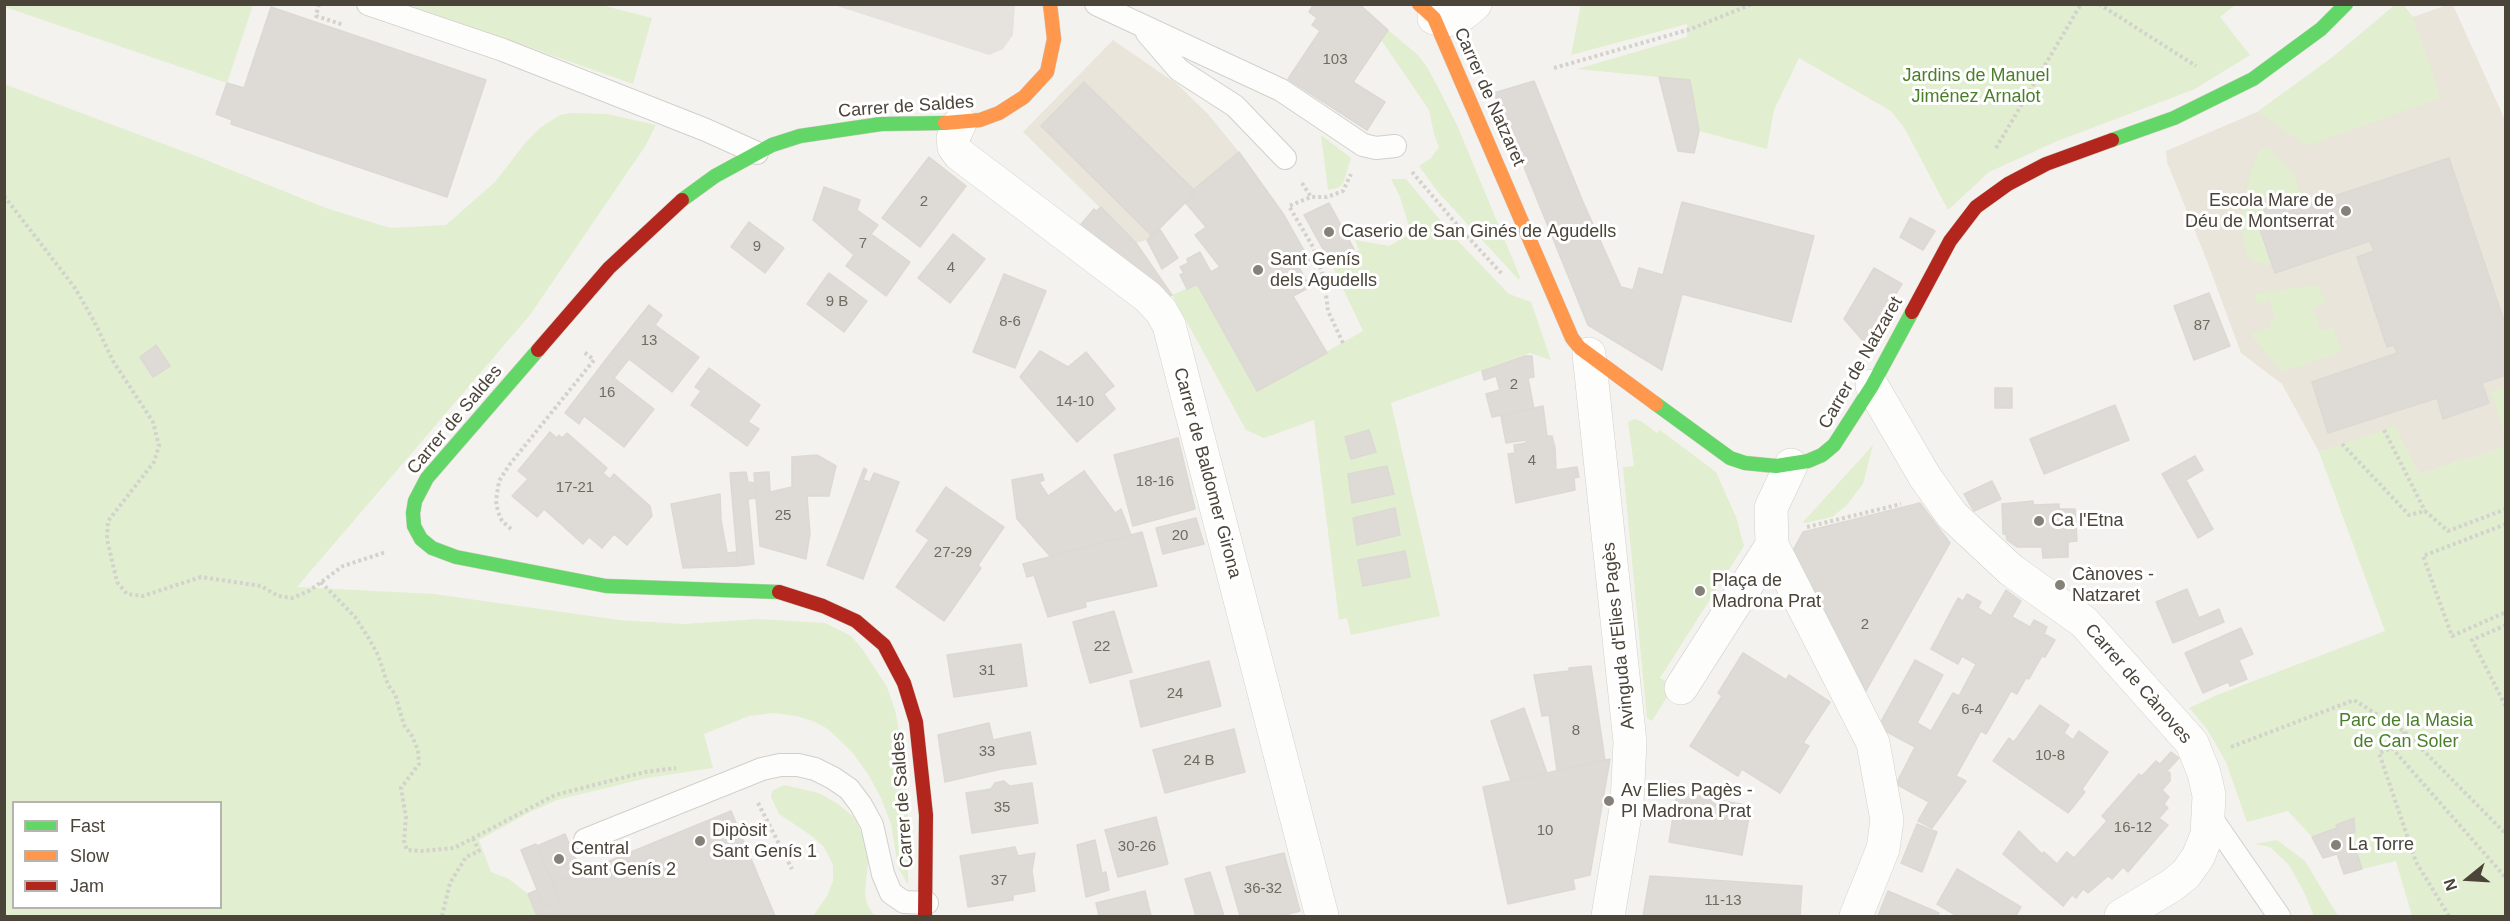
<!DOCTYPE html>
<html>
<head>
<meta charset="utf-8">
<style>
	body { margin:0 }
	#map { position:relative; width:2510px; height:921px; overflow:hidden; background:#f4f2ee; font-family:Arial,sans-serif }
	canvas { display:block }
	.frame { position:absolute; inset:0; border:6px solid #4b4439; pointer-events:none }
	.legend { position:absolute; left:12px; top:801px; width:210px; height:108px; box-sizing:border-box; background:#fff; border:2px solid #b7b4b0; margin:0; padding:8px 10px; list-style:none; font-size:18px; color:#4b4439 }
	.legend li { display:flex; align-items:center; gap:12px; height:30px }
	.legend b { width:30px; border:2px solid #b7b4b0 }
	.north { position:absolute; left:2438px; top:849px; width:60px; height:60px; -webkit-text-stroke:4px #fff; paint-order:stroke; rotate:252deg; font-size:16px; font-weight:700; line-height:24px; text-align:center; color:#4b4439 }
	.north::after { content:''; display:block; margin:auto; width:21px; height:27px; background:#4b4439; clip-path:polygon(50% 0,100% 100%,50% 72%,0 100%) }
</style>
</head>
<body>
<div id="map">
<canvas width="2510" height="921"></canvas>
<div class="frame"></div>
<ul class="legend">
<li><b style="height:8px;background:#63d668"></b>Fast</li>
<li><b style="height:8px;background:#ff974d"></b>Slow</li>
<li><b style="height:8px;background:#b3261e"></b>Jam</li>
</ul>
<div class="north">N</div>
</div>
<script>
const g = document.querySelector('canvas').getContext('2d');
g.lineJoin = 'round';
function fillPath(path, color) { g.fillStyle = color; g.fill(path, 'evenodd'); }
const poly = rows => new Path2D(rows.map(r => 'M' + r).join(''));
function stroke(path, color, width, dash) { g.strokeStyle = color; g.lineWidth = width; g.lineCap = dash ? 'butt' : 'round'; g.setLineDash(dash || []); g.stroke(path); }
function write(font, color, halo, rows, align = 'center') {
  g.font = font + ' Arial,sans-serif'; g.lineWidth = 6; g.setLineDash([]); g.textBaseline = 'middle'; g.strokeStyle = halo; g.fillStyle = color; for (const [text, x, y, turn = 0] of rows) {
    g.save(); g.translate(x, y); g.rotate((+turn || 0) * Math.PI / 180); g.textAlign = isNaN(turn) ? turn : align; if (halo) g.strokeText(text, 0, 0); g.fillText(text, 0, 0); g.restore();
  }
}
fillPath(poly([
	[2395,5,2403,5,2413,17,2447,5,2453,5,2505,120,2505,447,2419,474,2395,427,2319,452,2282,384,2241,353,2207,261,2167,162,2166,151,2257,112,2278,97,2333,57],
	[1113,40,1177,84,1208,114,1239,152,1193,190,1152,236,1147,240,1136,243,1023,132]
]), '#eae5da');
fillPath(poly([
	[5,4,253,4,253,5,227,83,5,7],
	[1581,4,2235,5,2220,17,2250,55,2195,89,2055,142,1989,172,1948,210,1905,129,1891,111,1799,58,1774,110,1767,149,1699,131,1689,80,1577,69,1687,37,1687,24,1571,55],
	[410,5,601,5,652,18,633,84],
	[2395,5,2403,5,2413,17,2441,98,2307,146,2257,112,2333,57],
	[1388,30,1418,55,1427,67,1439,89,1457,125,1520,277,1519,280,1437,191,1419,166,1431,158,1439,147,1434,134,1429,110,1382,41],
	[4,84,201,158,326,208,390,228,446,225,495,182,526,142,541,127,560,115,571,113,607,114,656,125,646,145,530,315,297,587,434,594,619,620,684,624,758,619,825,623,851,636,863,650,887,687,895,710,905,764,908,820,908,885,898,867,891,824,881,798,868,774,852,752,828,729,813,721,796,716,773,713,749,716,704,734,713,768,647,778,557,800,530,812,479,840,491,872,509,879,528,894,537,916,5,916],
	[14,802,220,802,220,908,14,908],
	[1321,135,1351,158,1343,184,1338,188,1328,190],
	[2268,147,2295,174,2302,207,2286,212,2280,194,2262,200,2267,218,2258,221,2271,263,2261,263,2251,260,2246,253,2241,227,2242,207,2252,168,2260,150],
	[1391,179,1406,179,1456,239,1509,294,1531,302,1551,360,1530,353,1391,403,1440,616,1351,635,1347,618,1339,620,1314,420,1264,438,1246,430,1172,295,1197,284,1257,391,1363,331,1331,263,1359,250,1355,240,1389,246,1411,233,1400,197],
	[2318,285,2325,303,2313,308,2320,331,2333,327,2342,352,2282,372,2250,334,2271,327,2269,320,2275,318,2269,300,2257,304,2253,294],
	[2505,387,2506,387,2505,437,2491,391],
	[1634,419,1641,421,1657,433,1660,430,1716,472,1736,517,1744,546,1660,678,1674,686,1652,721,1647,718,1623,467,1634,466,1628,422],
	[2395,426,2419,474,2505,447,2505,916,2412,916,2396,861,2362,869,2351,833,2355,832,2354,818,2336,825,2337,828,2312,837,2288,811,2247,822,2226,762,2207,729,2189,708,2217,695,2385,631,2319,452],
	[1873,445,1863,484,1846,506,1832,517,1806,523,1803,522],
	[784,785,819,793,838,804,854,817,865,840,868,863,865,892,867,904,873,914,880,916,813,916,827,896,833,881,833,865,824,847,809,834,779,814,771,797,772,791],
	[2277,840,2305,861,2338,916,2314,916,2304,892,2289,865,2270,847,2254,844]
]), '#e1eecf');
fillPath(poly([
	[834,5,1015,5,1013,35,1003,49,989,55]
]), '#e6e3df');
const building = poly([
	[1314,4,1359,4,1388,30,1353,82,1385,102,1367,130,1288,79,1320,31,1312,25,1317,18,1309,12,1314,4],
	[271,7,486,80,447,197,231,124,232,120,216,114,227,83,244,88,271,7],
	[1659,77,1690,80,1699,131,1694,153,1678,151,1659,77],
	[1534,81,1583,202,1621,287,1633,290,1639,268,1663,275,1682,202,1814,236,1791,322,1682,294,1662,370,1588,325,1494,93,1534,81],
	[1084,82,1196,192,1152,236,1041,126,1084,82],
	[1239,152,1284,215,1310,261,1299,267,1310,287,1293,296,1327,353,1257,391,1197,284,1187,289,1180,275,1184,273,1180,267,1188,263,1187,259,1200,252,1211,272,1220,267,1195,235,1206,227,1185,202,1196,192,1193,190,1239,152],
	[929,157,966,186,920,247,882,218,929,157],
	[2449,158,2506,327,2506,375,2482,383,2489,403,2443,419,2437,398,2328,433,2312,382,2397,353,2394,345,2387,347,2357,257,2374,251,2370,241,2275,273,2257,221,2267,218,2261,200,2280,194,2286,212,2449,158],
	[824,187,860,200,857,210,878,225,871,234,910,262,886,296,846,266,854,255,813,220,824,187],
	[1329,203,1354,249,1329,260,1304,215,1329,203],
	[1101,207,1136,243,1172,295,1167,297,1077,229,1094,209,1096,211,1101,207],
	[1910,218,1935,231,1923,250,1900,237,1910,218],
	[749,222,784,248,765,273,731,247,749,222],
	[1159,228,1178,258,1162,269,1147,240,1159,228],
	[953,234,985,259,950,303,918,278,953,234],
	[1874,268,1902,284,1865,343,1844,319,1874,268],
	[829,273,867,301,844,332,807,304,829,273],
	[1004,274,1046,291,1015,368,973,352,1004,274],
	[2209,293,2230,346,2194,360,2174,306,2209,293],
	[649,305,662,315,655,325,699,357,672,392,629,359,621,369,607,358,649,305],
	[156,345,170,366,153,377,140,357,156,345],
	[1040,351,1068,367,1086,352,1114,386,1104,394,1115,409,1077,442,1020,377,1040,351],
	[1525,356,1532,356,1534,377,1528,378,1534,409,1492,417,1486,394,1500,390,1496,376,1484,380,1482,371,1525,356],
	[607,358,621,369,614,378,654,409,624,447,584,416,579,424,565,413,607,358],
	[709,368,760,405,748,422,759,429,747,446,691,405,701,391,695,387,709,368],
	[1995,388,2012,388,2012,408,1995,408,1995,388],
	[2115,405,2129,440,2044,474,2030,439,2115,405],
	[1543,406,1547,436,1552,436,1555,448,1556,470,1577,467,1579,477,1574,478,1575,490,1516,503,1508,454,1515,453,1514,445,1526,443,1526,440,1506,443,1501,416,1543,406],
	[1369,430,1376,452,1351,459,1345,437,1369,430],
	[550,432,557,438,559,435,562,438,567,433,607,468,603,473,610,479,614,474,650,506,652,516,627,545,614,534,602,548,589,537,583,544,544,509,537,517,512,496,528,479,518,471,550,432],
	[1178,438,1195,509,1133,526,1114,455,1178,438],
	[817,455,836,466,829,496,807,496,810,534,806,559,760,546,754,473,769,472,770,492,792,487,792,457,817,455],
	[2195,456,2203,470,2186,480,2213,529,2198,538,2162,474,2195,456],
	[1387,466,1394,494,1352,503,1348,474,1387,466],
	[864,468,867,470,863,480,870,482,874,473,899,482,863,579,827,565,864,468],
	[1084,471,1115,513,1121,509,1131,535,1050,556,1017,519,1012,480,1042,474,1044,480,1039,482,1048,496,1084,471],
	[746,472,748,482,755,483,756,498,748,499,754,564,738,566,730,473,746,472],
	[1992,481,2001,499,1974,511,1964,494,1992,481],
	[946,487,1004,527,978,565,981,568,944,621,896,587,929,540,916,531,946,487],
	[720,494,721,520,727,553,736,552,738,566,683,568,671,504,720,494],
	[2033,501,2033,505,2059,504,2059,509,2075,509,2077,541,2068,542,2068,557,2043,558,2042,547,2017,547,2007,540,2006,534,2003,534,2002,504,2033,501],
	[1920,503,1950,543,1863,696,1791,554,1803,532,1920,503],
	[1395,508,1400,535,1357,545,1353,518,1395,508],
	[1196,518,1204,544,1163,554,1156,528,1196,518],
	[1142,532,1157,586,1085,602,1086,607,1048,617,1034,575,1027,577,1023,564,1142,532],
	[1405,551,1410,577,1363,586,1358,560,1405,551],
	[2187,589,2199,618,2219,609,2224,622,2173,643,2156,602,2187,589],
	[2006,590,2021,601,2012,617,2030,627,2034,620,2047,627,2044,634,2055,640,2045,657,2042,656,2029,679,2026,678,2017,694,2011,691,1986,734,1981,731,1956,776,1966,781,1932,828,1918,821,1929,802,1896,784,1915,747,1878,727,1915,660,1943,675,1917,723,1931,731,1953,693,1959,696,1976,664,1962,656,1958,664,1931,649,1958,598,1963,601,1967,594,1981,602,1978,608,1991,616,2006,590],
	[1114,611,1132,672,1090,683,1073,622,1114,611],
	[2241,628,2253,654,2239,660,2247,679,2230,686,2228,682,2203,693,2185,653,2241,628],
	[1021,644,1027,686,954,697,947,655,1021,644],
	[1743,653,1786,680,1789,675,1830,702,1803,743,1809,746,1780,793,1742,769,1738,776,1690,746,1722,696,1718,693,1743,653],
	[1209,661,1221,706,1141,727,1130,681,1209,661],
	[1591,666,1605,760,1557,771,1549,715,1542,716,1534,675,1569,671,1569,668,1591,666],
	[2040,705,2069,725,2064,733,2073,740,2079,731,2108,752,2082,789,2085,792,2068,813,1993,761,2009,738,2014,742,2040,705],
	[1524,708,1547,773,1511,781,1491,721,1524,708],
	[989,723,993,740,1030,732,1036,764,1001,769,945,782,938,735,989,723],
	[1234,729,1245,772,1165,793,1153,750,1234,729],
	[2171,752,2179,758,2167,771,2170,773,2170,781,2162,790,2169,797,2164,804,2168,808,2159,818,2168,825,2128,872,2123,867,2112,879,2108,876,2088,893,2083,889,2076,898,2072,895,2063,906,2003,854,2019,831,2042,854,2044,852,2057,864,2067,852,2074,858,2107,821,2102,816,2139,774,2142,776,2156,761,2160,764,2171,752],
	[1610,759,1590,875,1573,879,1575,889,1508,904,1483,787,1610,759],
	[1004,781,1010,786,1032,783,1038,823,972,833,966,793,991,789,995,783,1004,781],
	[1677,792,1751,806,1742,855,1669,842,1677,792],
	[731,811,775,916,537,916,528,894,537,890,544,907,560,901,553,884,731,811],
	[1156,817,1168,864,1118,877,1105,830,1156,817],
	[2354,818,2355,832,2351,833,2362,869,2344,874,2337,854,2323,858,2312,837,2337,828,2336,825,2354,818],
	[1917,824,1937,832,1922,872,1901,863,1917,824],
	[565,834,581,872,553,884,537,846,565,834],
	[1095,840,1102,873,1106,872,1109,890,1086,897,1077,845,1095,840],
	[536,844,560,901,544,907,521,850,536,844],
	[1015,847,1018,856,1035,853,1032,871,1035,891,1013,895,1013,900,968,907,960,856,1015,847],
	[1284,853,1300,911,1282,916,1240,916,1226,867,1284,853],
	[1957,869,2021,907,2016,916,1957,916,1937,904,1957,869],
	[1210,872,1224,916,1196,916,1185,879,1210,872],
	[1650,876,1802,886,1800,916,1643,916,1650,876],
	[1145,891,1151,916,1099,916,1096,903,1145,891],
	[1888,891,1939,913,1938,916,1878,916,1888,891]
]);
fillPath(building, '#dedbd6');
stroke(building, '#dcd9d4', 1.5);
const lane = poly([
	[368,4,503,50,706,130,757,153],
	[1096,4,1281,90,1363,145,1376,148,1395,146],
	[1147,33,1179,70,1235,106,1285,158],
	[2210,816,2279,916],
	[585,840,762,769,780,765,798,765,815,769,833,778,849,789,861,805,872,825,883,874,891,893,904,902,927,903]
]);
const street = poly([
	[1434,18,1447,20,1463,14,1475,4],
	[960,123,953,138,954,147,959,154,1148,297,1161,311,1169,325,1322,916],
	[1589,354,1630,742,1627,803,1608,916],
	[1872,386,1925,477,1952,515,2011,570,2084,622,2192,743,2204,773,2209,795,2207,835,2198,857,2186,874,2171,886,2121,916],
	[1772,545,1873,743,1887,820,1883,849,1856,916],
	[1681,688,1772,545,1771,508,1791,465]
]);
const fast = poly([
	[2112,140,2174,118,2253,79,2321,29,2346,4],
	[682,200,715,176,772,145,800,136,881,124,945,123],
	[538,350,427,478,415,501,413,513,414,526,421,539,432,548,456,557,606,586,779,592],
	[1656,404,1730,458,1745,463,1776,466,1808,461,1822,455,1834,445,1872,386,1912,312]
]);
const slow = poly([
	[1419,4,1434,18,1572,338,1580,348,1656,404],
	[945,123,980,120,999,113,1024,97,1047,72,1054,39,1050,4]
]);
const jam = poly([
	[1912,312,1950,241,1976,207,2008,184,2046,164,2112,140],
	[538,350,609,268,682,200],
	[779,592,823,606,856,621,884,645,904,683,916,722,926,815,925,916]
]);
stroke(lane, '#d2d0cb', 24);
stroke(street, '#d2d0cb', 34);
stroke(fast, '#d3cfc5', 15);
stroke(slow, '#d3cfc5', 15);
stroke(jam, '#d3cfc5', 15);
stroke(poly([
	[319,4,316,16,344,25],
	[2099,4,2196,66],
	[1554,68,1691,29,1752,4],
	[1996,148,2081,4],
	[1412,172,1465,234,1502,274],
	[1302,183,1311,197],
	[4,196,75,288,94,321,113,361,153,422,159,446,154,462,108,521,107,539,117,582,127,594,143,596,201,577,261,586,278,596,292,598,309,591,343,566,386,552],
	[1343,343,1328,311,1324,278,1313,247,1289,206,1311,197,1327,197,1343,191,1351,174],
	[2384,430,2425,511],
	[2342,444,2409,515,2425,511,2448,531,2506,509],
	[2506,524,2423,556,2452,636,2506,612],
	[1807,527,1901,504],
	[511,529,502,521,498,512,496,501,499,481,510,464,594,360,584,352],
	[321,582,355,617,368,637,378,655,388,685,395,694,404,725,412,736,418,750,419,764,401,788,406,817,404,841,407,850,421,851,454,848,555,795,645,772,676,768],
	[2506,625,2472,640,2506,707],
	[2405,732,2506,834],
	[2231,747,2354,700,2405,732,2393,747],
	[758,803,792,869],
	[442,916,450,883,466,857,479,851,473,838],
	[2449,916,2416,862,2379,753,2392,748,2506,878]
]), '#d3d2cc', 4, [3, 3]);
stroke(lane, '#fdfdfc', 22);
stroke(street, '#fdfdfc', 33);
stroke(fast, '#63d668', 14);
stroke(slow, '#ff974d', 14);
stroke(jam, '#b3261e', 14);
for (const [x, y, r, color] of [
	[2346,211,6,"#868178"],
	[1329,232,6,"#868178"],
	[1258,270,6,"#868178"],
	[2039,521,6,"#868178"],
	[2060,585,6,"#868178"],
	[1700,591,6,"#868178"],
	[1609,801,6,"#868178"],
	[700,841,6,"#868178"],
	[2336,845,6,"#868178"],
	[559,859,6,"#868178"]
]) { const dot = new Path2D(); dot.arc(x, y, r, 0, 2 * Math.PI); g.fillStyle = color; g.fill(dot); stroke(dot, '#fff', 2); }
write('15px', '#706a61', null, [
	["103",1335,60],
	["2",924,202],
	["7",863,244],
	["9",757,247],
	["4",951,268],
	["9 B",837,302],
	["8-6",1010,322],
	["87",2202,326],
	["13",649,341],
	["2",1514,385],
	["16",607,393],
	["14-10",1075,402],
	["4",1532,461],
	["18-16",1155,482],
	["17-21",575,488],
	["25",783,516],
	["20",1180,536],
	["27-29",953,553],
	["2",1865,625],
	["22",1102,647],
	["31",987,671],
	["24",1175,694],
	["6-4",1972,710],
	["8",1576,731],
	["33",987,752],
	["10-8",2050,756],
	["24 B",1199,761],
	["35",1002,808],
	["16-12",2133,828],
	["10",1545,831],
	["30-26",1137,847],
	["37",999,881],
	["36-32",1263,889],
	["11-13",1723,901]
]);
write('18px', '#4a7f2a', '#fff', [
	["Jardins de Manuel",1976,76],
	["Jiménez Arnalot",1976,97],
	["Parc de la Masia",2406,721],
	["de Can Soler",2406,742]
]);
write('18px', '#4b4439', '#fff', [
	["Carrer de Natzaret",1489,97,66],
	["Carrer de Saldes",906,107,-4],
	["Carrer de Natzaret",1861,363,-60],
	["Carrer de Saldes",455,420,-50],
	["Carrer de Baldomer Girona",1207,473,75],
	["Avinguda d'Elies Pagès",1619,636,-96],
	["Carrer de Cànoves",2138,684,49],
	["Carrer de Saldes",903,800,-94]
]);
write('18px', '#4b4439', '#fff', [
	["Escola Mare de",2334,201,"right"],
	["Déu de Montserrat",2334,222,"right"],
	["Caserio de San Ginés de Agudells",1341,232],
	["Sant Genís",1270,260],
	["dels Agudells",1270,281],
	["Ca l'Etna",2051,521],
	["Cànoves -",2072,575],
	["Natzaret",2072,596],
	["Plaça de",1712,581],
	["Madrona Prat",1712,602],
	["Av Elies Pagès -",1621,791],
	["Pl Madrona Prat",1621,812],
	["Dipòsit",712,831],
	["Sant Genís 1",712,852],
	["La Torre",2348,845],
	["Central",571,849],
	["Sant Genís 2",571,870]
], 'left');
</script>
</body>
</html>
